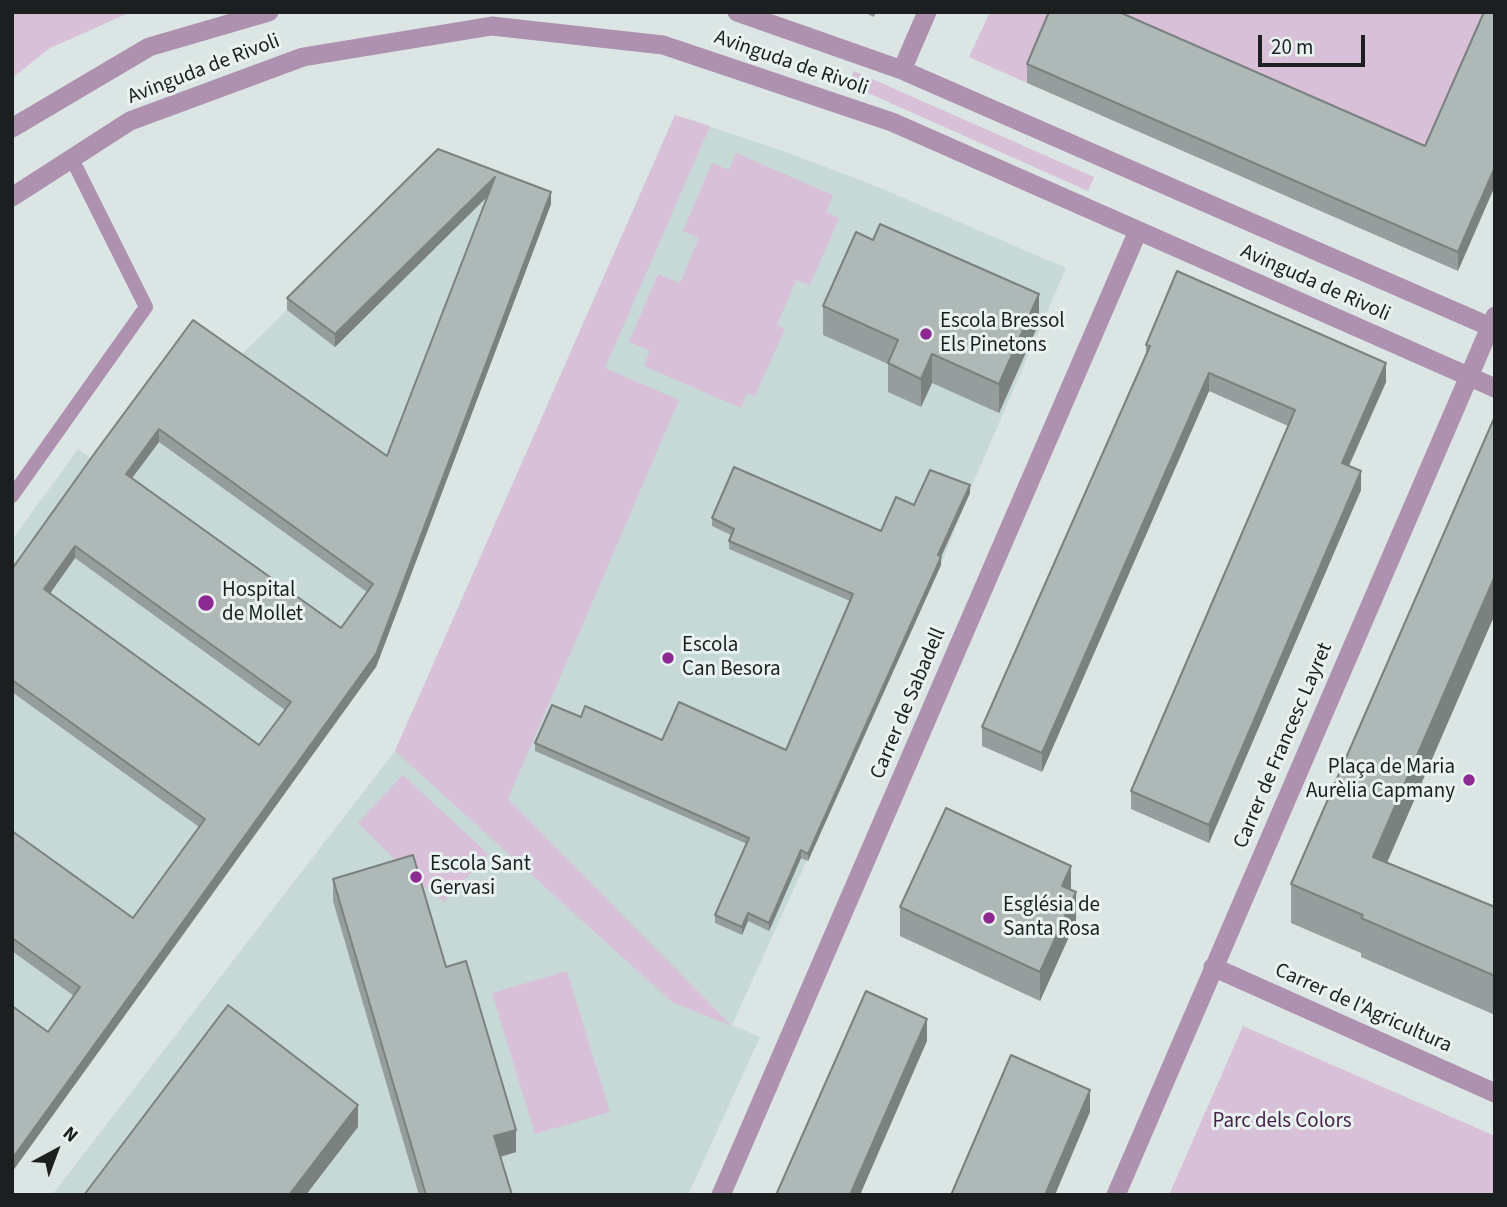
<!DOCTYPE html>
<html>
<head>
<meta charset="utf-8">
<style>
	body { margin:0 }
	#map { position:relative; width:1507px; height:1207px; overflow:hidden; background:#dbe5e3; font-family:"Source Sans 3",sans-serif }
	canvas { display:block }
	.frame { position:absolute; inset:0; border:14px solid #1c1f1f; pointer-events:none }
	.north { position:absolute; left:21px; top:1116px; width:70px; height:70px; -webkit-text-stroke:5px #e8f2f0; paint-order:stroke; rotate:41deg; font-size:19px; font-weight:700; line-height:28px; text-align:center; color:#1c1f1f }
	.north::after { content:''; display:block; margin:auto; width:24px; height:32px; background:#1c1f1f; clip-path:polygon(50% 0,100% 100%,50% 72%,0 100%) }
	.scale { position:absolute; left:1258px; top:35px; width:107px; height:32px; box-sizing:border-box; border:4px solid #1c1f1f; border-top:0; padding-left:9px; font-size:21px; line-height:24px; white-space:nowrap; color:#1c1f1f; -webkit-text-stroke:5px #e8f2f0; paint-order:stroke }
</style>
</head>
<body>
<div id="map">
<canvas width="1507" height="1207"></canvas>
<div class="frame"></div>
<div class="north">N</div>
<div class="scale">20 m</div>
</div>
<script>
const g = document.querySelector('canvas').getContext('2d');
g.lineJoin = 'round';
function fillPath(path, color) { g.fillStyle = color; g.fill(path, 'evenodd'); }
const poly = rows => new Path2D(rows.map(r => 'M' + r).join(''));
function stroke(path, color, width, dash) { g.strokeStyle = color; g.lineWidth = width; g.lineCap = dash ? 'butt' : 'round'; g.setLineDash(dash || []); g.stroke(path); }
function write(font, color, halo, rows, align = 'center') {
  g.font = font + ' "Source Sans 3",sans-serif'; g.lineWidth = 6; g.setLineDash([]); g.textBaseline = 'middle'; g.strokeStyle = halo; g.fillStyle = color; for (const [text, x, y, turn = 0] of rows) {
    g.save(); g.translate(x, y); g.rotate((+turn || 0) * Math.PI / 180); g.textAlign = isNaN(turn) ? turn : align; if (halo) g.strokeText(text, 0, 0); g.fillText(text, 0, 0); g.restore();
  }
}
fillPath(poly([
	[675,115,786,152,878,187,1066,268,974,481,941,565,732,1025,760,1037,688,1195,52,1195,395,751],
	[438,161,551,204,376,667,12,1172,12,540,78,449,96,462,235,361]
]), '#c7d9d6');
fillPath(poly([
	[12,12,131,12,50,48,12,78],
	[990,12,1057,12,1027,83,969,57],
	[1076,12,1492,12,1423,172],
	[854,71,1094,177,1088,191,848,84],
	[675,115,710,126,605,368,679,400,508,799,732,1026,672,1002,395,751],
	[736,153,833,195,826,212,839,218,810,285,796,280,777,325,785,329,755,396,747,393,741,408,644,366,650,351,629,342,658,274,680,283,699,238,683,231,712,163,729,170],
	[403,775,488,854,444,902,413,878,358,823],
	[567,971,610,1112,535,1134,492,993],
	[1243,1026,1495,1136,1495,1195,1169,1195]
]), '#d7c0d8');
stroke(poly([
	[12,496,146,307,72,159]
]), '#ae91af', 14);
stroke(poly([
	[737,12,902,70,1495,329],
	[902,70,927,12],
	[12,128,149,47,269,12],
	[12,197,130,121,303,57,492,26,663,45,892,122,1495,388],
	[1213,967,1495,1093],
	[721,1195,1138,231],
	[1116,1195,1495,316]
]), '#ae91af', 19);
fillPath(poly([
	[863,12,876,12,874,17],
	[1484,12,1458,271,1027,83,1027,64,1425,146],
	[438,149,551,204,376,667,48,1032,74,996,12,951,12,831,133,918,199,827,12,692,12,569,193,320,387,456,487,197,335,347,287,310,287,298],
	[159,442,367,592,341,628,132,478],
	[75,558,285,710,259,745,49,594],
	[823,306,1039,323,999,413,932,383,921,407,888,392,888,364,823,335],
	[1146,345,1386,382,1349,466,1361,490,1209,843,1131,809,1131,791,1288,426,1209,391,1042,772,982,746,982,727,1146,355],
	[970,493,941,557,941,565,808,861,801,858,769,931,748,921,742,935,715,923,715,915,747,844,535,751,535,743,581,717,662,740,786,750,850,601,729,549,729,541,731,535,712,526,712,518,881,531,914,505],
	[1495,614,1387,862,1495,907,1495,1015,1361,957,1361,953,1291,923,1291,884],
	[333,879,446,967,516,1152,501,1157,512,1195,419,1195,333,901],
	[1071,890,1076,921,1040,1001,900,936,900,907]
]), '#969e9d');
fillPath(poly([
	[1495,167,1495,186,1458,271,1458,252],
	[495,177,495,189,335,347,335,334],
	[551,192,551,204,376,667,12,1172,12,1159,376,654],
	[1039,294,1039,323,999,413,999,384],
	[932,354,932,383,921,407,921,379],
	[1386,363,1386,382,1342,481,1342,463],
	[1209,373,1209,391,1042,772,1042,753],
	[159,429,159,442,126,486,126,474],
	[1361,471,1361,490,1209,843,1209,825],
	[970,485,970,493,938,563,938,555],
	[75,546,75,558,44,602,44,589],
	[941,557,941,565,808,861,808,854],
	[1495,576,1495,614,1373,895,1373,857],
	[801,850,801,858,769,931,769,923],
	[1071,866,1071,895,1062,886],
	[1076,892,1076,921,1040,1001,1040,972],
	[748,913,748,921,742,935,742,927],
	[927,1019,927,1041,860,1195,850,1195],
	[1090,1090,1090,1112,1055,1195,1045,1195],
	[358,1105,358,1127,306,1195,289,1195],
	[516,1130,516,1152,494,1158,494,1136]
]), '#7a817f');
const building = poly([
	[1049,12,1119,12,1425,146,1484,12,1495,12,1495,167,1458,252,1027,64,1049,12],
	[438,149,551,192,376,654,12,1159,12,1006,48,1032,80,987,12,938,12,831,133,918,205,819,12,680,12,569,97,450,193,320,387,456,495,177,335,334,287,298,438,149],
	[159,429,373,584,341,628,126,474,159,429],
	[75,546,291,702,259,745,44,589,75,546],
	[880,224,1039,294,999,384,932,354,921,379,888,363,898,340,823,306,856,232,873,240,880,224],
	[1177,271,1386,363,1342,463,1361,471,1209,825,1131,791,1295,410,1209,373,1042,753,982,727,1150,346,1146,345,1177,271],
	[1495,416,1495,576,1373,857,1495,907,1495,976,1361,918,1363,915,1291,884,1495,416],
	[734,467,881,531,896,497,914,505,930,470,970,485,938,555,941,557,808,854,801,850,769,923,748,913,742,927,715,915,749,838,535,743,552,705,581,717,585,706,662,740,679,702,786,750,853,594,729,541,734,529,712,518,734,467],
	[946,808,1071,866,1062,886,1076,892,1040,972,900,907,946,808],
	[413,855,446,967,466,961,516,1130,494,1136,512,1195,426,1195,333,879,413,855],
	[866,991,927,1019,850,1195,776,1195,866,991],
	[228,1005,358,1105,289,1195,84,1195,228,1005],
	[1011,1055,1090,1090,1045,1195,951,1195,1011,1055]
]);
fillPath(building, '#aeb8b6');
stroke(building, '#7a817f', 2);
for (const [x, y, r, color] of [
	[926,334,7,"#8d2a92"],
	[206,603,9,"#8d2a92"],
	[668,658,7,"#8d2a92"],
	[1469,780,7,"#8d2a92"],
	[416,877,7,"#8d2a92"],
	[989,918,7,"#8d2a92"]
]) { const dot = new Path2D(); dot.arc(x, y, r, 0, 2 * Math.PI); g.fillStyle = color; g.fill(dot); stroke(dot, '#e8f2f0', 2.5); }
write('21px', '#1c1f1f', '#e8f2f0', [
	["Avinguda de Rivoli",791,64,19],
	["Avinguda de Rivoli",204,70,-21],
	["Avinguda de Rivoli",1315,284,24],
	["Carrer de Sabadell",909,704,-67],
	["Carrer de Francesc Layret",1284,746,-67],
	["Carrer de l'Agricultura",1363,1009,24]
]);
write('21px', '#1c1f1f', '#e8f2f0', [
	["Escola Bressol",940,322],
	["Els Pinetons",940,346],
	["Hospital",222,591],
	["de Mollet",222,615],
	["Escola",682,646],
	["Can Besora",682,670],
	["Plaça de Maria",1455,768,"right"],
	["Aurèlia Capmany",1455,792,"right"],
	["Escola Sant",430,865],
	["Gervasi",430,889],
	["Església de",1003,906],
	["Santa Rosa",1003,930]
], 'left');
write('21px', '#481e4a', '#e8f2f0', [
	["Parc dels Colors",1282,1122]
]);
</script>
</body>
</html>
